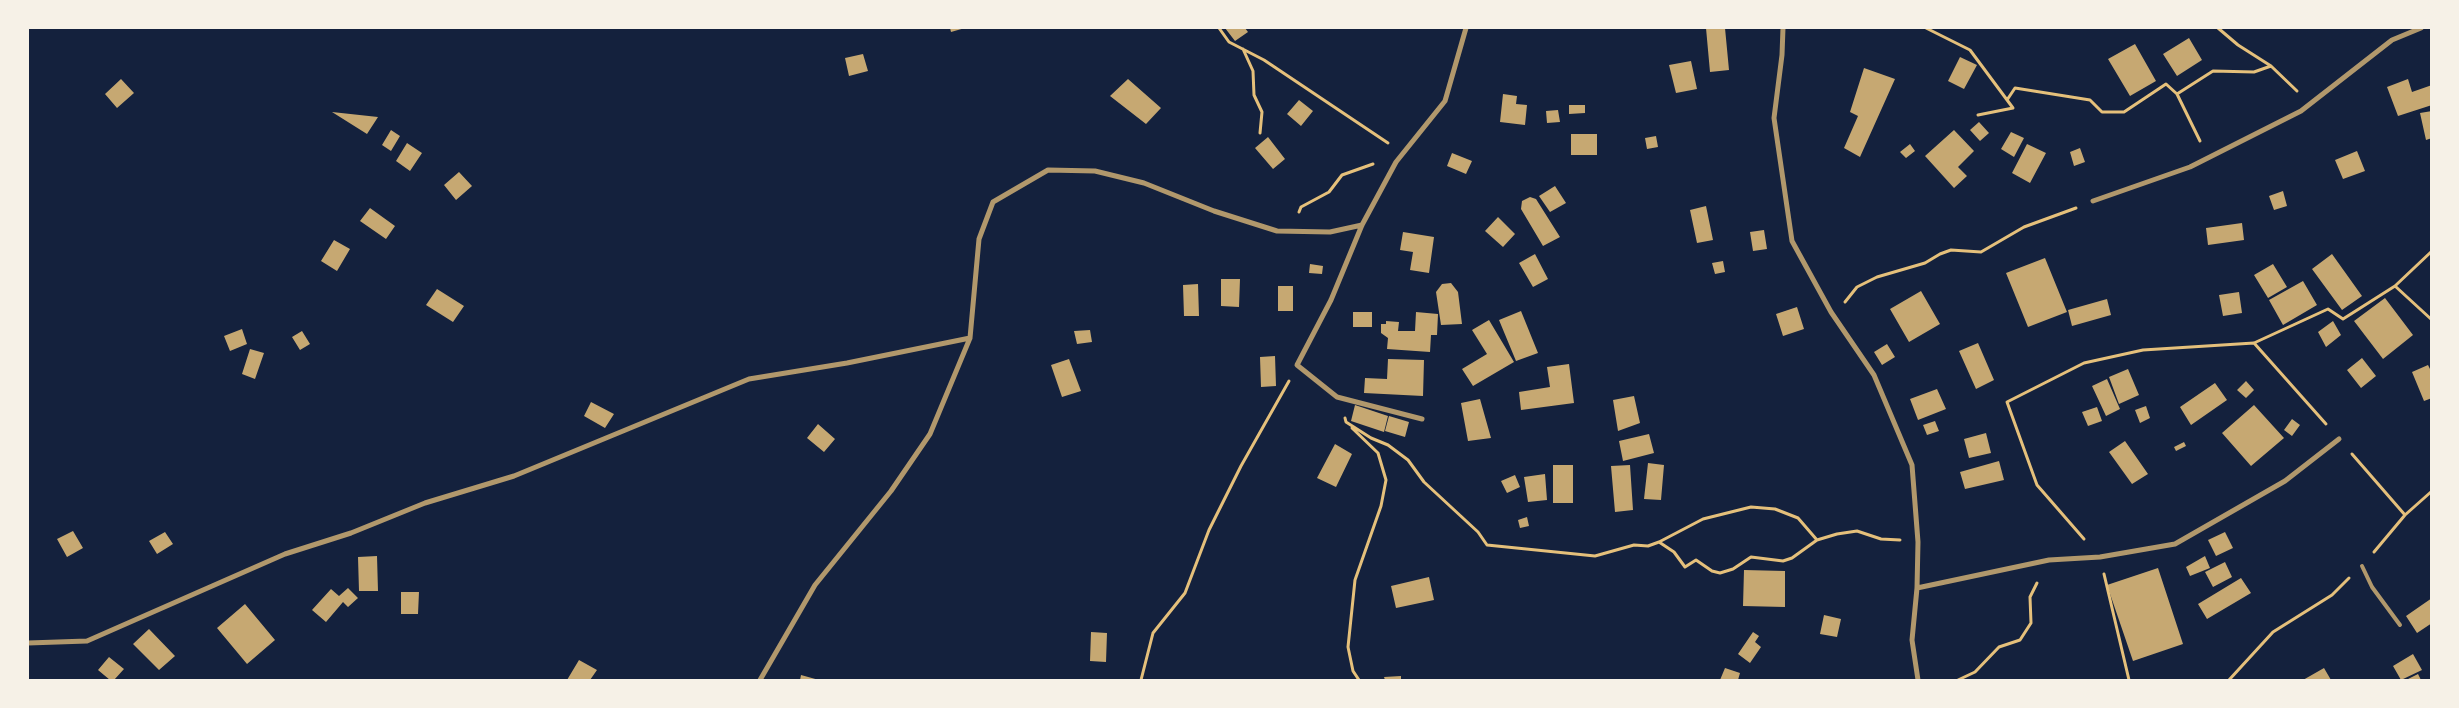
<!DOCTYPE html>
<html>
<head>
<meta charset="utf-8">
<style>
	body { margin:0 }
	#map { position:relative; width:2459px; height:708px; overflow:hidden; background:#14213d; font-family:"Source Sans 3",sans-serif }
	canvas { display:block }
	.frame { position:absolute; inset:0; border:29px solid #f6f1e7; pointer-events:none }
</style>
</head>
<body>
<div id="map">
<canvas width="2459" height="708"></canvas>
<div class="frame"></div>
</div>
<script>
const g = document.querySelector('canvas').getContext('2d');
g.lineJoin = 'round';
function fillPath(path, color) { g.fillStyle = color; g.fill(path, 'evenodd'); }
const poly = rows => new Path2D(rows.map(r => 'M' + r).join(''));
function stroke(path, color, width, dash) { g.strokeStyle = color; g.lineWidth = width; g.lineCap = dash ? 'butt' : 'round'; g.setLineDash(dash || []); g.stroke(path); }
fillPath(poly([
	[950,28,965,28,951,32],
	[1225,28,1245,28,1248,32,1235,41],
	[1706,28,1725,28,1729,70,1710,72],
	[2189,38,2202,60,2177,76,2163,54],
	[2135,44,2156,81,2130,96,2108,59],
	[863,54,868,71,849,76,845,58],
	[1960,57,1977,65,1964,89,1948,81],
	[1691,61,1697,89,1676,93,1669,65],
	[1864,68,1895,79,1860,157,1844,148,1858,116,1850,112],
	[121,79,134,93,117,108,105,94],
	[1128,79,1161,108,1146,124,1110,96],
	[2408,79,2412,92,2432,85,2432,105,2398,116,2387,87],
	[1503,94,1517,96,1516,104,1527,105,1525,125,1500,122],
	[1299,100,1313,111,1301,126,1287,114],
	[1569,105,1585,105,1585,113,1569,114],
	[1558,110,1560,122,1547,123,1546,111],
	[2432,111,2432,138,2426,140,2420,113],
	[332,112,378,117,367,134],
	[1979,122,1989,133,1980,141,1970,130],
	[391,130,400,136,391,151,382,145],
	[1954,130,1974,151,1958,167,1967,176,1954,188,1925,156],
	[2011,132,2024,138,2014,157,2001,149],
	[1571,134,1597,134,1597,155,1571,155],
	[1656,136,1658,147,1647,149,1645,138],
	[1268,137,1285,159,1273,169,1255,148],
	[407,143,422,153,410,171,396,161],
	[1910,144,1915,151,1906,158,1900,152],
	[2027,144,2046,153,2030,183,2012,173],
	[2080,148,2085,162,2074,166,2070,152],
	[2357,151,2365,171,2343,179,2335,160],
	[1452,153,1472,161,1466,174,1447,166],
	[459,172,472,186,456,200,444,185],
	[1555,186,1566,203,1550,212,1539,196],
	[2283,191,2287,206,2274,210,2269,196],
	[1530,197,1536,199,1560,237,1543,246,1521,209,1522,201],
	[1706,206,1713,240,1697,243,1690,210],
	[370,208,395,226,386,239,360,221],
	[1498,217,1515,234,1503,247,1485,231],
	[2242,223,2244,240,2208,245,2206,228],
	[1764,230,1767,249,1753,251,1750,232],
	[1403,232,1434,237,1429,273,1410,270,1413,252,1400,250],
	[334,240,350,249,337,271,321,261],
	[1535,254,1548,279,1533,287,1519,263],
	[2332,254,2362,296,2342,310,2312,269],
	[2045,258,2067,312,2028,327,2006,273],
	[1723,261,1725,272,1715,274,1712,263],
	[1310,264,1323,266,1322,274,1309,273],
	[2273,264,2287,287,2268,298,2254,275],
	[1221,279,1240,279,1239,307,1221,306],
	[2303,281,2317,305,2283,325,2269,300],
	[1451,283,1458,292,1462,324,1441,325,1436,292,1442,284],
	[1198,284,1199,316,1184,316,1183,285],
	[1278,286,1293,286,1293,311,1278,311],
	[437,289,464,306,453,322,426,305],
	[1921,291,1940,324,1909,342,1890,309],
	[2239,292,2242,313,2223,316,2219,295],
	[2385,298,2413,335,2383,359,2354,321],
	[2107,299,2111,315,2072,326,2068,310],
	[1797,307,1804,329,1783,336,1776,314],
	[1521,311,1538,353,1516,361,1499,320],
	[1353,312,1372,312,1372,327,1353,327],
	[1416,312,1438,314,1437,335,1431,335,1430,352,1387,349,1388,338,1381,333,1381,324,1386,324,1386,321,1399,322,1398,331,1415,331],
	[1489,320,1514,362,1473,386,1462,369,1487,354,1472,330],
	[2333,321,2341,335,2326,347,2318,332],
	[242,329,247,344,230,351,224,336],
	[1090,330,1092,342,1077,344,1074,331],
	[302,331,310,344,300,350,292,337],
	[1978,343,1994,380,1976,389,1959,351],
	[1887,344,1895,357,1882,365,1874,352],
	[250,349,264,353,255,379,242,374],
	[1275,356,1276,386,1261,387,1260,357],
	[2362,358,2376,376,2361,388,2347,370],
	[1069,359,1081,391,1062,397,1051,365],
	[1388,359,1424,360,1423,396,1364,393,1365,378,1387,379],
	[1569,364,1574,403,1521,410,1519,392,1550,387,1547,367],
	[2428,365,2432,373,2432,398,2424,401,2412,372],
	[2128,369,2139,395,2119,404,2109,377],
	[2107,379,2120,409,2106,416,2092,386],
	[2246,381,2254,390,2246,398,2237,390],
	[2215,383,2227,400,2191,425,2180,407],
	[1937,389,1946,409,1918,420,1910,399],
	[1634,396,1640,423,1618,431,1613,400],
	[1480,399,1491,438,1468,441,1461,403],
	[591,402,614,414,605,428,584,416],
	[1355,405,1388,416,1384,432,1351,421],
	[2254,405,2284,438,2251,466,2222,433],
	[2146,406,2150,418,2140,423,2135,410],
	[2097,407,2102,421,2088,426,2082,412],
	[1389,416,1409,422,1405,437,1385,431],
	[2292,419,2300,425,2292,436,2284,430],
	[1935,421,1939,431,1927,435,1923,425],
	[818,424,835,439,824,452,807,438],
	[1986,433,1991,453,1969,458,1964,439],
	[1649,434,1654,453,1623,461,1619,441],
	[2125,441,2148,474,2132,484,2109,452],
	[2184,442,2186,446,2176,451,2174,447],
	[1335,444,1352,454,1336,487,1317,478],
	[1999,461,2004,480,1965,489,1960,472],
	[1648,463,1664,465,1661,500,1644,499],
	[1553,465,1573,465,1573,503,1553,503],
	[1630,465,1633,510,1615,512,1611,466],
	[1545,474,1547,500,1528,502,1524,477],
	[1515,475,1520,487,1507,493,1501,481],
	[1527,517,1529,526,1520,528,1518,520],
	[73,531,83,548,67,557,57,539],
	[165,532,173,544,157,554,149,541],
	[2225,532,2233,548,2216,556,2208,540],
	[377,556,378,591,359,591,358,557],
	[2205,556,2210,568,2190,576,2186,567],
	[2225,562,2232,577,2213,587,2205,572],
	[2158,568,2183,644,2133,661,2107,585],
	[1744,570,1785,571,1785,607,1743,606],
	[1429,577,1434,600,1396,608,1391,586],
	[2241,578,2251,593,2207,619,2198,604],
	[348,588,358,598,348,607,343,602,326,622,312,610,331,589,339,596],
	[401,592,419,592,418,614,401,614],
	[2432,598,2432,623,2417,633,2406,616],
	[245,604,275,640,247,664,217,628],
	[1824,615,1841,619,1837,637,1820,634],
	[149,629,175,656,159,670,133,644],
	[1091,632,1107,633,1106,662,1090,661],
	[1753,632,1759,636,1755,642,1761,647,1750,663,1738,654],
	[2413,654,2422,670,2401,680,2393,666],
	[109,657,124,669,114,680,110,680,98,670],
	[579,660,597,670,590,680,567,680],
	[1725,668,1740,673,1738,680,1720,680],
	[2324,668,2331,680,2303,680],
	[2418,674,2421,680,2406,680],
	[801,675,819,680,800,680],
	[1401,676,1401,680,1385,680,1384,677]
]), '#c6a872');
stroke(poly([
	[1219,28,1229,42,1264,60,1388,143],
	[1926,28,1970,50,2013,108,1978,115],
	[2218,28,2238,45,2271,66,2297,91],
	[1243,49,1253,71,1254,95,1262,112,1260,133],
	[2177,94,2213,71,2254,72,2271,66],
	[2007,100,2015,88,2090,100,2102,112,2124,112,2166,84,2177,94,2200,141],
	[1299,212,1301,207,1329,192,1342,175,1373,164],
	[2395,286,2432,251],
	[1845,302,1857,287,1877,277,1925,263,1940,254,1951,250,1981,252,2024,227,2076,208],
	[2254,343,2326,424],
	[1345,418,1346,422,1371,438,1388,445,1408,460,1424,482,1478,532,1487,545,1595,556,1634,545,1648,546,1659,542,1674,552,1685,567,1696,560,1712,571,1720,573,1733,569,1751,557,1783,561,1792,558,1817,540,1837,534,1857,531,1881,539,1900,540],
	[1352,428,1378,453,1386,480,1381,506,1355,580,1348,647,1353,671,1359,680],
	[2352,454,2405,515],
	[2084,539,2037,485,2007,402,2084,363,2143,350,2254,343,2328,309,2343,319,2395,286,2432,320],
	[1659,542,1703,519,1751,507,1775,509,1798,518,1817,540],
	[2374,552,2405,515,2432,491],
	[2104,574,2129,680],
	[1141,680,1153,633,1185,593,1209,530,1241,466,1289,381],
	[1958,680,1975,672,1999,647,2020,640,2031,623,2030,597,2037,583],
	[2229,680,2273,632,2332,595,2349,578]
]), '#e5c07b', 3);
stroke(poly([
	[2362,566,2372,587,2400,625]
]), '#b1986c', 4);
stroke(poly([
	[1783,28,1782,55,1774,118,1792,241,1831,312,1874,375,1912,465,1918,542,1917,588,1912,640,1918,680],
	[2093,201,2190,167,2301,111,2392,40,2421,28],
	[1422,419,1337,397,1297,365,1331,300,1362,225,1396,162,1445,101,1466,28],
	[1917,588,2049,560,2100,557,2175,544,2285,481,2339,439],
	[28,643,87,641,285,554,351,533,425,503,514,476,749,379,847,363,970,338],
	[760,680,815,585,891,491,930,434,970,338,979,239,993,202,1048,170,1095,171,1144,183,1214,211,1277,231,1330,232,1362,225]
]), '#b1986c', 5);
</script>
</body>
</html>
